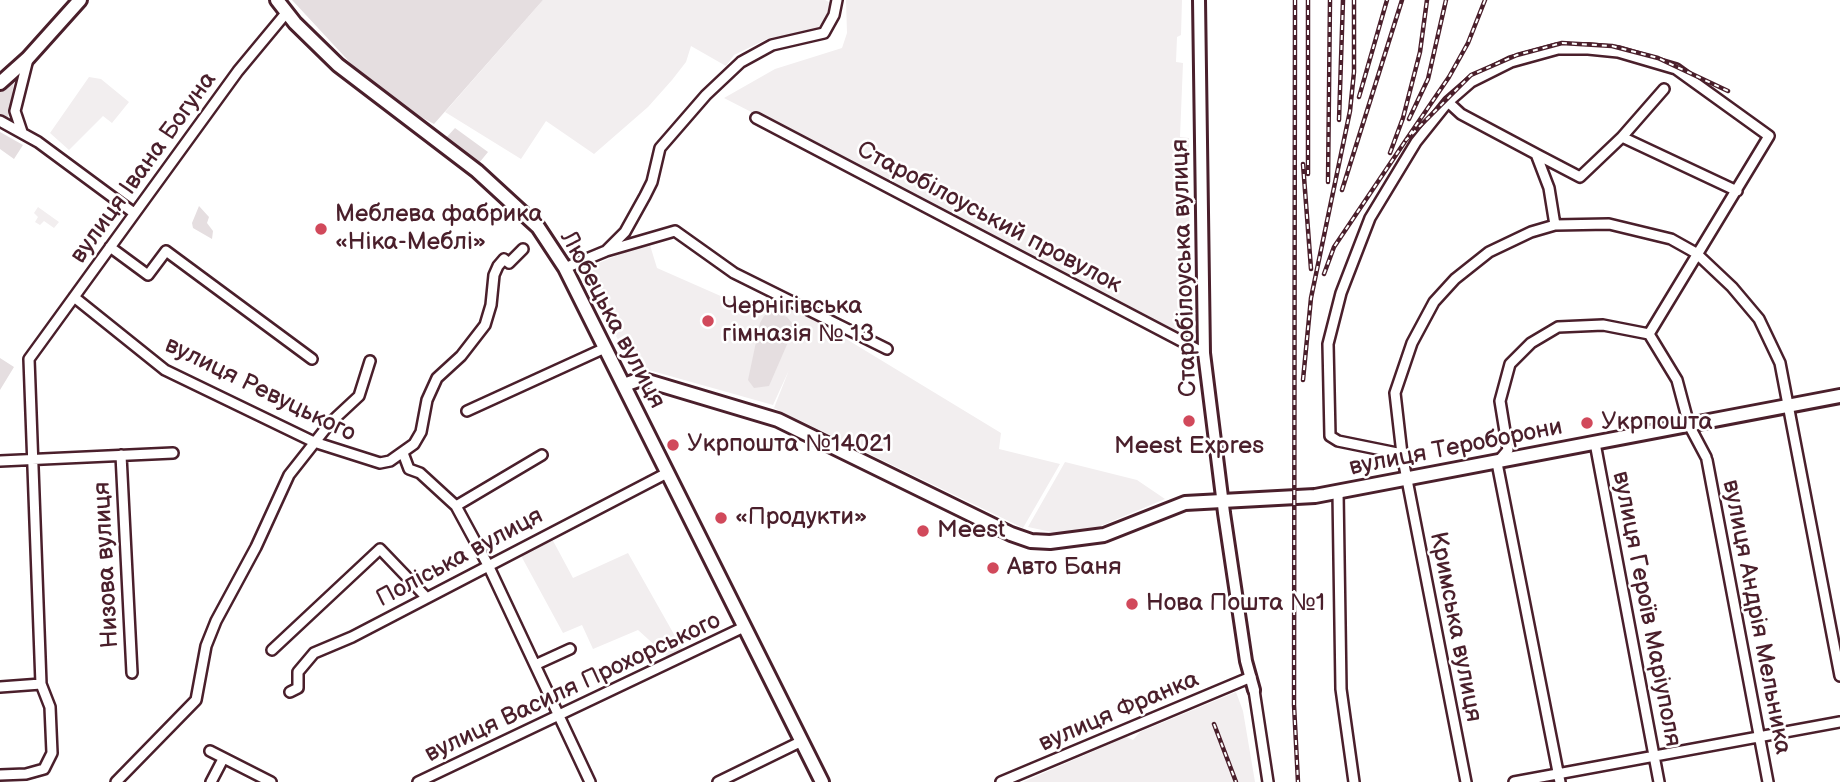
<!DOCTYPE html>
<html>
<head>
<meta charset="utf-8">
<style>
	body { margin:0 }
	canvas { display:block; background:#fff }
</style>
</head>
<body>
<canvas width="1840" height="782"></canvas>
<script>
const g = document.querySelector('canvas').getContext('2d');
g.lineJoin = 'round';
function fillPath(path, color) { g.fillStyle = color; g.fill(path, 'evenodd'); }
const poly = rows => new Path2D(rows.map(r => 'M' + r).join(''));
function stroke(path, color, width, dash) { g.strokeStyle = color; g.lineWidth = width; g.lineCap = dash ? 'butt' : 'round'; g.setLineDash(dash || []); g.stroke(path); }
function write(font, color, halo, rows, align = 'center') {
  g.font = font + ' "Balsamiq Sans",sans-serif'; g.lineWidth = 5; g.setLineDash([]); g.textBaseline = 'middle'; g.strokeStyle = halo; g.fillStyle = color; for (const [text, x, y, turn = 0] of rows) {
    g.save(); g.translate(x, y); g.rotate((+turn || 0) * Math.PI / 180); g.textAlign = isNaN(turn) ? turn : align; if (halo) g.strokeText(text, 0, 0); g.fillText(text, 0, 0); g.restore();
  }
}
fillPath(poly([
	[543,0,825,0,831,3,820,30,769,38,734,55,726,66,691,46,686,62,672,80,648,107,594,154,546,121,521,159,445,112],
	[846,0,1182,0,1181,35,1177,37,1176,62,1183,63,1180,137,1189,138,1190,327,1181,333,724,98,775,69,842,48,847,33],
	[89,77,101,79,129,102,112,123,103,116,69,150,50,133],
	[38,207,59,222,54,228,44,221,40,225,35,222,38,217,34,213],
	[649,242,657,268,757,312,767,295,810,317,1001,433,999,449,1060,464,1023,528,774,408,789,370,773,405,631,365,582,270],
	[1065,462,1137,480,1165,499,1091,530,1061,534,1028,527],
	[551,537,573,578,628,553,684,652,670,659,638,630,593,649,582,625,563,633,519,552],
	[1236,692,1243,711,1255,782,1023,782,1126,737,1133,740,1140,732]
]), '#f2eeef');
fillPath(poly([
	[292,0,543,0,434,124,391,101,370,84],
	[12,81,14,82,8,118,0,115,0,91],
	[455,128,488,152,479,163,445,139],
	[0,132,23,145,14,159,0,149],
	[199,206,209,217,207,223,213,231,212,239,193,228,192,223],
	[772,311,787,317,792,323,792,333,769,386,754,388,748,380,760,323,764,316],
	[0,358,14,367,0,390]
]), '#e5dee0');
const minor = poly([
	[1664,89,1622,137,1737,191],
	[1448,102,1471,82,1511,62,1558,49,1588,49,1618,52,1676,69,1769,136,1649,334],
	[756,118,1204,353],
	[0,121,38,142,134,213],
	[22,132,15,111,28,59],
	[1536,154,1580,177,1622,137],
	[110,247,148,275,166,251,312,359],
	[606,251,625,232,645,196,652,182,660,148,706,95,741,62,772,45,824,33,834,15,837,0],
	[565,268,606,251,675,231,734,273,887,349],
	[74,297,165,370,314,442,380,463,390,461,414,444,421,432,427,400,437,378,461,356,485,325,491,305,494,275,498,266,504,259,509,263,523,249],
	[467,411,605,348],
	[1595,443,1659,782],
	[403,453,409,469,420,473,456,506,488,565,590,782],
	[1402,454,1338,441,1330,436,1328,344,1341,293,1370,218,1416,142,1448,102,1461,114,1536,154,1549,188,1555,225],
	[121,455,132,673],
	[1707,460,1768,782],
	[0,461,173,453],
	[1338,492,1341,689,1354,782],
	[456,506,542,455],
	[272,650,380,549,427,598],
	[535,665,570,649],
	[0,687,41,684],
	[1254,690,1268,782],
	[290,692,298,688,298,672,314,653,352,637,667,473],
	[210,751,271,782],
	[0,775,26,774,44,769,52,753,50,707,41,684,29,359,238,71,287,12],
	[116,782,196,700,206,646,216,621,256,547,289,475,330,423,359,396,370,361],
	[211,782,223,759],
	[418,782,744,627],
	[718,782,802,741],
	[1001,782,1251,677],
	[1466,782,1402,454,1395,393,1412,343,1434,302,1455,279,1489,252,1531,232,1555,225,1609,224,1671,239,1696,253,1732,287,1759,319,1780,363,1840,676],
	[1514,782,1840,722],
	[1560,782,1497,463,1508,450,1500,401,1510,364,1531,343,1558,327,1603,325,1649,334,1677,380,1689,425,1706,457]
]);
const tertiary = poly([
	[1199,0,1204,353,1224,513,1246,661,1254,690]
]);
const secondary = poly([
	[277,0,295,23,338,65,477,171,538,227,565,268,822,782],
	[0,83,28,58,80,0],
	[624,385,641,379,778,420,1011,534,1031,541,1050,542,1104,535,1185,503,1315,496,1840,396]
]);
stroke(minor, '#4a1f2b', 14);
stroke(tertiary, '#4a1f2b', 16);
stroke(secondary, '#4a1f2b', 18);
stroke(minor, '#fff', 9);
stroke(tertiary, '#fff', 10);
stroke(secondary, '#fff', 12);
const rail = poly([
	[1295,0,1294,705,1298,782],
	[1308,0,1308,174],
	[1485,0,1468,43,1449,77,1406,140,1471,75,1517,55,1562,43,1612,46,1658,58,1728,91],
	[1359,97,1387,0],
	[1409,119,1428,79,1446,0],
	[1339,120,1343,0],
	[1390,153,1403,118,1420,52,1427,0],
	[1303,164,1311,269],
	[1328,182,1330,0],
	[1342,190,1402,0],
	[1324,274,1334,247,1406,140],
	[1303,380,1311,298,1350,111,1354,72,1354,0],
	[1214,724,1236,782]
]);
stroke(rail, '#4a1f2b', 4.5);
stroke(rail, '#fff', 2, [5]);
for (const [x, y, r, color] of [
	[321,229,7,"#d1495b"],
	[708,321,7,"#d1495b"],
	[1189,421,7,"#d1495b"],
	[1587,423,7,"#d1495b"],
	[673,445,7,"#d1495b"],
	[721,518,7,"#d1495b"],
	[923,531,7,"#d1495b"],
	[993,568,7,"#d1495b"],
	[1132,604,7,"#d1495b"]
]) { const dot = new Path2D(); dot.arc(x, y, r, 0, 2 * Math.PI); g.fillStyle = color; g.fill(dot); stroke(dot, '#fff', 2.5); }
write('24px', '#4a1f2b', '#fff', [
	["вулиця Івана Богуна",144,168,-54],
	["Старобілоуський провулок",989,218,28],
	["Старобілоуська вулиця",1185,268,-92],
	["Любецька вулиця",612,320,62],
	["вулиця Ревуцького",260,390,26],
	["вулиця Тероборони",1456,448,-11],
	["Поліська вулиця",460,558,-28],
	["Низова вулиця",107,565,-93],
	["вулиця Героїв Маріуполя",1646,609,79],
	["вулиця Андрія Мельника",1756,617,79],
	["Кримська вулиця",1455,627,79],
	["вулиця Василя Прохорського",573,688,-25],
	["вулиця Франка",1119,712,-23]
]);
write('24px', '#4a1f2b', '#fff', [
	["Меблева фабрика",335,215],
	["«Ніка-Меблі»",335,243],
	["Чернігівська",722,307],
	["гімназія № 13",722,335],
	["Укрпошта",1601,423],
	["Укрпошта №14021",687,445],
	["Meest Expres",1189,447,"center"],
	["«Продукти»",735,518],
	["Meest",937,531],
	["Авто Баня",1007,568],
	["Нова Пошта №1",1146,604]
], 'left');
</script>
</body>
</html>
